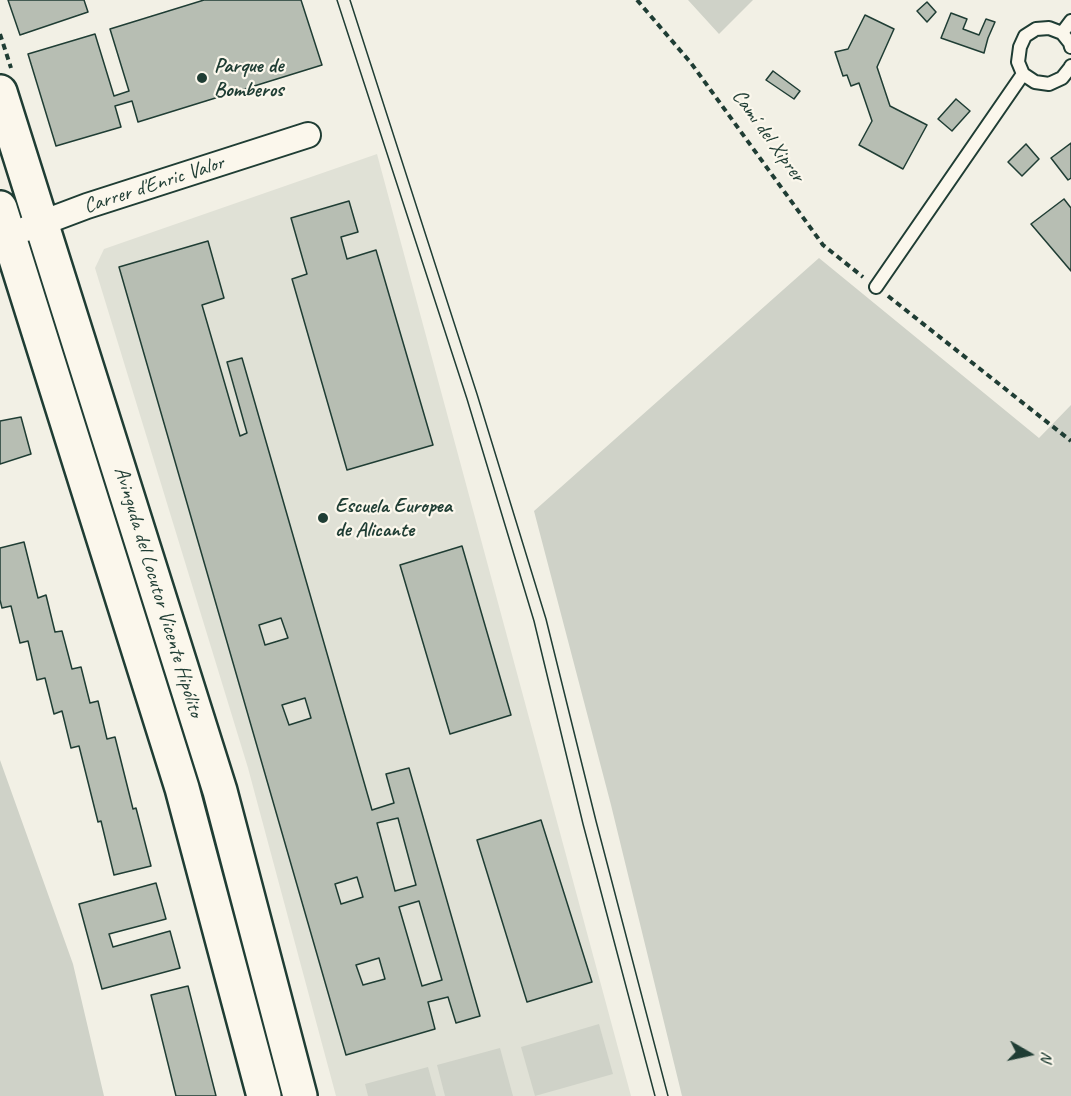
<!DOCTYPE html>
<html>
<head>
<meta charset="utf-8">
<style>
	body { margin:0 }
	#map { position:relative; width:1071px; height:1096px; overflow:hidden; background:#f2f0e5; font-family:Caveat,sans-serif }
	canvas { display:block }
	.north { position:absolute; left:999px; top:1024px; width:60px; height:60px; -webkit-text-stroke:4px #fbf7ec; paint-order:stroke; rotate:99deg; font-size:16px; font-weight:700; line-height:24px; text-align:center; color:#1f3d34 }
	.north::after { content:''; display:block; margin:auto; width:21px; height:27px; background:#1f3d34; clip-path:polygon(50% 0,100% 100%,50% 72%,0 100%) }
</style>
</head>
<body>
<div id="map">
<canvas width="1071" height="1096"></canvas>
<div class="north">N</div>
</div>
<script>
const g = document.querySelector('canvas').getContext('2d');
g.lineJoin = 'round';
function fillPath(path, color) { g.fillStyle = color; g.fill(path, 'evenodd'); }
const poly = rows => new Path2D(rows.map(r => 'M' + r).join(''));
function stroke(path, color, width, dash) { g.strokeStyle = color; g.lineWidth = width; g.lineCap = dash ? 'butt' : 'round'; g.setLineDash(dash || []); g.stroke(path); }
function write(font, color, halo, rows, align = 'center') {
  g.font = font + ' Caveat,sans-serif'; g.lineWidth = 4.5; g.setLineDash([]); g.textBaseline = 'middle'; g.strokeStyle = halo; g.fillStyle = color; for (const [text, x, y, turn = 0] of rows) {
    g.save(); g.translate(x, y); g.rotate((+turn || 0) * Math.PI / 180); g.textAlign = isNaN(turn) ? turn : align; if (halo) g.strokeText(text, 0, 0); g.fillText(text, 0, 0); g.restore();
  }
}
fillPath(poly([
	[377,154,631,1096,336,1096,248,768,95,268,104,249]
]), '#e0e1d6');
fillPath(poly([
	[688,0,753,0,719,34],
	[819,258,1039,438,1071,405,1071,1096,682,1096,611,805,534,511],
	[0,760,73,964,104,1096,0,1096],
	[599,1024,613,1074,535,1096,521,1047],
	[500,1048,513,1096,445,1096,437,1065],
	[428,1067,436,1096,368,1096,365,1084]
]), '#cfd2c8');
const building = poly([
	[8,0,84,0,88,12,20,35,8,0],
	[204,0,301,0,322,65,138,122,132,101,115,106,121,127,56,146,28,54,95,34,114,96,129,91,110,29,204,0],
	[927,2,936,12,927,22,917,11,927,2],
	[951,13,967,19,963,29,979,35,986,19,995,22,988,38,984,53,941,38,951,13],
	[865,15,894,29,877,67,890,106,927,125,903,169,859,145,872,121,859,83,851,86,847,75,843,76,835,52,848,49,865,15],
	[773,71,800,91,794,99,766,80,773,71],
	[956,99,970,111,952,131,938,119,956,99],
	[1071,143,1071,178,1068,180,1051,158,1071,143],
	[1026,144,1039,159,1022,176,1008,162,1026,144],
	[1064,199,1071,208,1071,271,1031,224,1064,199],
	[349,201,358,232,341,237,347,259,376,250,433,445,347,470,292,279,307,274,291,218,349,201],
	[208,241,224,298,202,305,240,436,247,433,227,362,242,358,372,810,394,803,386,774,409,768,480,1016,456,1023,448,997,428,1002,435,1029,346,1055,119,267,208,241],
	[281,618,288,638,265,645,259,625,281,618],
	[305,698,311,718,289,725,282,705,305,698],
	[398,818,416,885,395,891,377,823,398,818],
	[357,877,363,897,341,904,335,884,357,877],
	[419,901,442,980,422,986,399,907,419,901],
	[379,958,385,979,363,985,356,965,379,958],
	[21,417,31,454,0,464,0,421,21,417],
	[24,542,38,598,46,595,55,632,62,631,72,669,81,667,90,703,98,701,107,739,115,737,133,809,136,808,151,866,114,875,101,821,98,822,79,746,71,748,62,711,54,714,45,678,37,680,28,641,20,643,11,606,2,608,0,600,0,548,24,542],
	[462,546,511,715,450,734,400,565,462,546],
	[541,820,592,982,527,1002,477,840,541,820],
	[156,883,166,919,109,934,113,947,170,931,180,968,102,989,79,904,156,883],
	[188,986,216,1096,176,1096,151,995,188,986]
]);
fillPath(building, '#b7beb3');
stroke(building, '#1f3d34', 1.5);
const service = poly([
	[1062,33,1071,21],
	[1071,47,1070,43,1062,33,1049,28,1036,29,1025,36,1020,47,1018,62,1023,74,1035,82,1049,84,1062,78,1070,68,1071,66],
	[876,287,1023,74]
]);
const minor = poly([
	[26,229,87,206,308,135]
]);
const secondary = poly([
	[0,92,220,791,300,1096],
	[0,208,182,788,264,1096]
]);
stroke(service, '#1f3d34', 16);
stroke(minor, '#1f3d34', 28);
stroke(secondary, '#1f3d34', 38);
stroke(poly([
	[637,0,691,63,823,245,863,277],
	[0,34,11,68],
	[888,296,1071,441]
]), '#1f3d34', 4, [6, 4.5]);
stroke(service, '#fbf7ec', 12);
stroke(minor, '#fbf7ec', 24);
stroke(secondary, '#fbf7ec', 33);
stroke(poly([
	[337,0,467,399,534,621,583,824,655,1096],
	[350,0,477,394,546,619,596,821,668,1096]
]), '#1f3d34', 1.5);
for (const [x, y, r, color] of [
	[202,78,6,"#1f3d34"],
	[323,518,6,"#1f3d34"]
]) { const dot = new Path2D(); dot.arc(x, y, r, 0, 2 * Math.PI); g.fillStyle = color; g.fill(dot); stroke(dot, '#fbf7ec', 2); }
write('bold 21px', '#1f3d34', '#fbf7ec', [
	["Parque de",214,66],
	["Bomberos",214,90],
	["Escuela Europea",335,506],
	["de Alicante",335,530]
], 'left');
write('21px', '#1f3d34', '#fbf7ec', [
	["Camí del Xiprer",768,136,54],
	["Carrer d'Enric Valor",154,185,-18],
	["Avinguda del Locutor Vicente Hipólito",158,592,73]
]);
</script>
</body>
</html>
